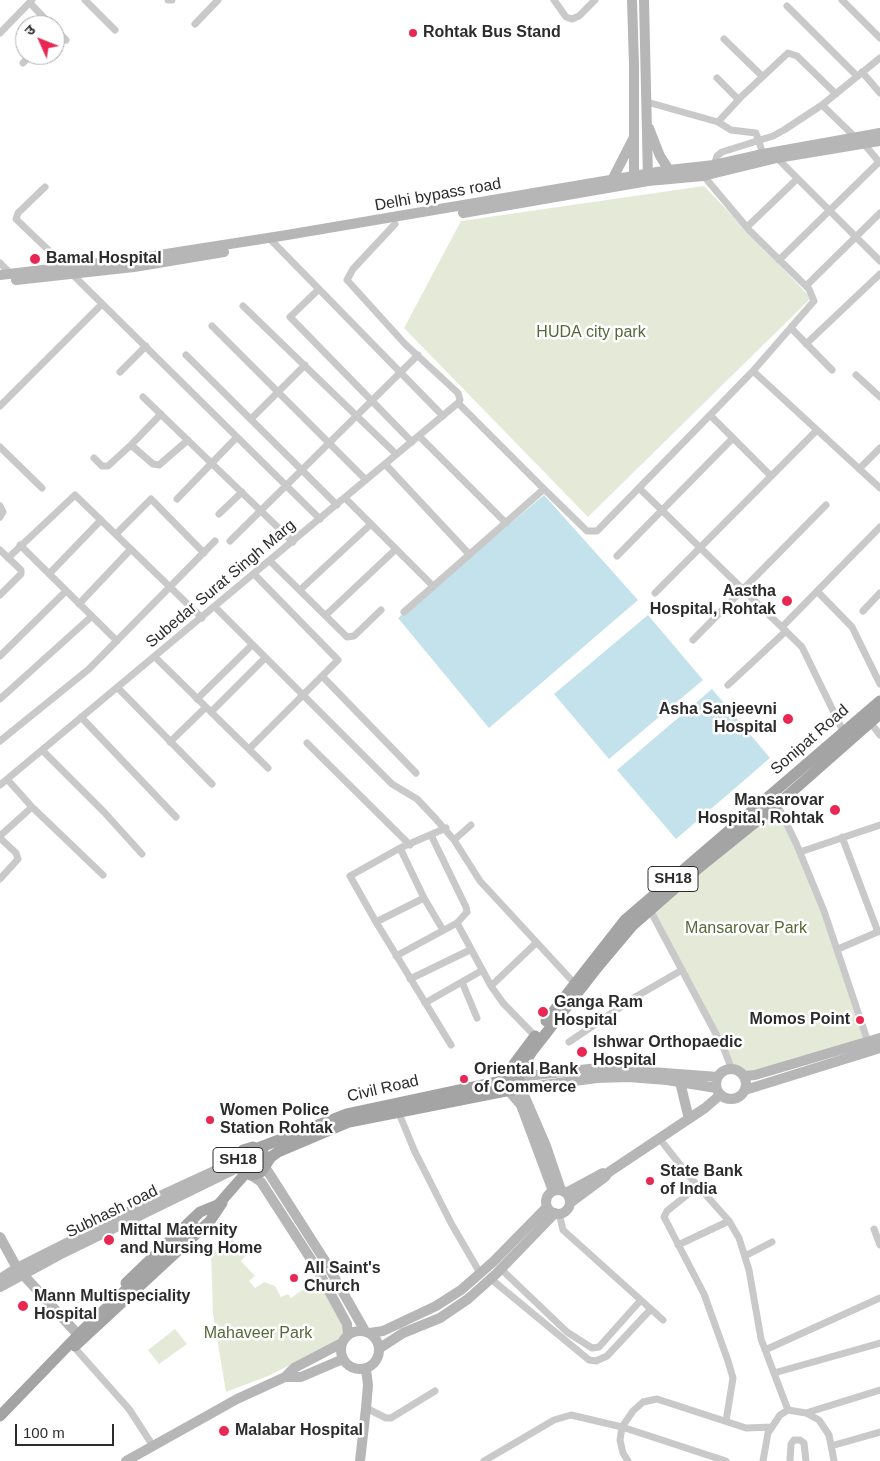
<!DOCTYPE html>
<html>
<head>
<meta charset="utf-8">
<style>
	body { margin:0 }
	#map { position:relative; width:880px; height:1461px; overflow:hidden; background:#fff; font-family:Arial,"Noto Sans Devanagari",sans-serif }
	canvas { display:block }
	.north { position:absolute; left:15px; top:15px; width:50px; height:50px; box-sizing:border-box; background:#fff; border:1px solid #ababab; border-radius:50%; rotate:314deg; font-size:14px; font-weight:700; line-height:20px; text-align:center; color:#2c2c2c }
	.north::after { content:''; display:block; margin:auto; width:18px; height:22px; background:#e92753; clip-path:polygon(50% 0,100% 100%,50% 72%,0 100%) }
	.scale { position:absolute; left:15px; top:1424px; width:99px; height:22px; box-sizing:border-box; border:2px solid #2c2c2c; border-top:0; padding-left:6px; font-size:15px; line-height:18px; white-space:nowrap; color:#2c2c2c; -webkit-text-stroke:4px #fff; paint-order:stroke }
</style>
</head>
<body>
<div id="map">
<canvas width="880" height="1461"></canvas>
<div class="north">उ</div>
<div class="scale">100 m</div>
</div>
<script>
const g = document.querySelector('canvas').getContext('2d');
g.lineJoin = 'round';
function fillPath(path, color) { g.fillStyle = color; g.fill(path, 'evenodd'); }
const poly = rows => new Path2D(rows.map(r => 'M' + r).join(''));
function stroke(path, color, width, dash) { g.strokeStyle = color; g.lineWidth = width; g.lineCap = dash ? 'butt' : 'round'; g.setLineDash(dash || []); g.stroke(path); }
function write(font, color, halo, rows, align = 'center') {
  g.font = font + ' Arial,sans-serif'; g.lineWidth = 5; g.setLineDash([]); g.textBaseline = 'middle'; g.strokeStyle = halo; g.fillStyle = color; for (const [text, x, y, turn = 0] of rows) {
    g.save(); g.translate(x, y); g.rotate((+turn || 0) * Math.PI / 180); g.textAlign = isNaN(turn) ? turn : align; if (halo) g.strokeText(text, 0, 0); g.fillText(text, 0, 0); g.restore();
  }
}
fillPath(poly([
	[704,186,811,298,588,517,404,328,461,221],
	[776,802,800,852,867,1042,744,1076,734,1069,649,910],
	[231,1238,246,1255,241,1261,255,1276,249,1281,255,1288,264,1282,275,1286,281,1297,288,1294,291,1298,305,1288,308,1292,320,1284,346,1330,340,1340,268,1376,226,1392,213,1314,211,1254],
	[175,1329,187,1344,159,1364,148,1350]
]), '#e5ead8');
fillPath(poly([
	[544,495,638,600,489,728,398,618],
	[648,615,703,680,609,759,554,694],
	[712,689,770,758,676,839,617,770]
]), '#c4e2eb');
stroke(poly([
	[85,0,115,30],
	[168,0,172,0],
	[554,0,566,17,572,19,579,16,595,0],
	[842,0,880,38],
	[30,3,51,25],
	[787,6,857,76],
	[195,24,218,0],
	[55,29,66,40],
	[0,33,32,0],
	[724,39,762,76],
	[23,63,30,55],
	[862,72,880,93],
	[717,78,738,99],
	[647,102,718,122,742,96,788,53,797,56,836,94],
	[822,105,855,137],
	[718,122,731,130,756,133,763,154],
	[864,144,880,163],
	[777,158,880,261],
	[714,165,717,156,722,152,773,136,784,130,822,105,880,58],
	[45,187,18,213,16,219,66,267],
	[395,224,353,269,347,280,405,344,458,393,460,400,458,403,544,489],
	[747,227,797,179],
	[269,238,443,416],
	[779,260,879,162],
	[0,263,11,274],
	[72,274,320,519],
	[806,286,880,213],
	[319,289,290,317,412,442],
	[243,306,396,454],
	[212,326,366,480],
	[791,328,832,370],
	[806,344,880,274],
	[186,355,337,505],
	[753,371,880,488],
	[120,372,146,346],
	[856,375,880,397],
	[143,397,293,542],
	[0,406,102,304],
	[161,414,131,445,153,464,159,465,188,440],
	[710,415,771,476],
	[251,419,305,365],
	[419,436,506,523],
	[0,447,42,488],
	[94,458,102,466,108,466,131,445],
	[385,464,469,554],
	[859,469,880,448],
	[639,488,802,647,844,733],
	[345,498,433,586],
	[177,499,237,437],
	[0,506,3,512,0,517],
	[219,514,242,492],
	[116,534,151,499,204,553],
	[230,541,418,355],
	[20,545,117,641],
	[0,550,21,570,21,574,0,595],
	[617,556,733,438],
	[8,558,75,495,202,618],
	[270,561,347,637,354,636,381,610],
	[49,574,101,520],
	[300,590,370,525],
	[817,591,852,627,880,684],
	[655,593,817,430],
	[79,604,131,549],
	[215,607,392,784,417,799,435,818,454,840,480,881,576,985],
	[863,611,880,593],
	[404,612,544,489,587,531,597,531,753,371,814,301,809,289,750,231,702,174],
	[326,615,396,549],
	[782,627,880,527],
	[693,640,826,505],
	[0,656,66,591],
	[155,657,268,768],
	[323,677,416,773],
	[728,685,786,631],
	[118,688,212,784],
	[0,699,92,616],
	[197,699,252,645],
	[211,712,265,658],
	[81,717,176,817],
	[870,722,880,735],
	[0,741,89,669,215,541],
	[170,742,206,707],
	[307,743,410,845],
	[249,749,338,660,254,574],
	[42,750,104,812,142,854],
	[7,779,32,807,103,875],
	[0,785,458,403],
	[776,802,796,843,824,911,868,1042],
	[446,828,400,848,350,876,376,922,451,1045],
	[431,835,466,907,467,912,457,923],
	[0,836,32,807],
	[842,837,878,932],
	[0,838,16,853,18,859,0,879],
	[454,840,471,825],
	[400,848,424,898,443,930],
	[800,852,880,825],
	[650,910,724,1049,732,1070],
	[376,922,424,898],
	[838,949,880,931],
	[396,956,457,923,491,986,503,1003,535,1036],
	[410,979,470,950],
	[462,982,477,1018],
	[491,986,536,943],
	[425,1003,481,971],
	[569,1042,637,996,682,970],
	[398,1111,415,1152,451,1223,480,1273],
	[659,1138,689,1176,729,1221,739,1238,749,1270,761,1339,788,1410],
	[698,1186,667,1211,664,1217,704,1294,728,1361,733,1378,726,1421],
	[559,1213,563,1230,663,1320],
	[874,1229,880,1245],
	[678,1245,729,1221],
	[745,1256,772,1242],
	[501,1269,567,1332,592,1348,599,1347,640,1301],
	[491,1279,589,1360,596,1361,607,1356,650,1310],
	[74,1347,129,1409,153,1446],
	[765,1350,880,1298],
	[774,1373,880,1343],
	[366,1408,386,1418,391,1418,435,1391],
	[806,1413,880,1390],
	[831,1446,880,1432],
	[484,1461,554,1420,571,1415,622,1427,726,1461],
	[628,1461,623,1453,620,1440,622,1427,633,1411,643,1402,657,1399,746,1428,772,1427],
	[763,1461,768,1433,780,1415,788,1410,806,1413,819,1420,829,1435,834,1461],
	[790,1461,791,1444,794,1440,800,1440,804,1443,806,1461]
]), '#c9c9c9', 7);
stroke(poly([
	[632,0,634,65,634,183],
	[644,0,648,179],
	[649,128,660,156,669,170],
	[612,180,633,139],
	[463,213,648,181,703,176,777,158,880,141],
	[0,275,134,259,287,235,669,170,714,165,763,154,880,133],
	[16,280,134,267,224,252],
	'716 1084a15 15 0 1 1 30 0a15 15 0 1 1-30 0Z',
	[744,1076,755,1075,880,1038],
	[518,1077,598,1068,718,1077],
	[680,1082,689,1119],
	[508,1090,521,1105,553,1191],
	[745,1090,880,1048],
	[265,1167,325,1261,365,1331],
	[251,1175,261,1182,316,1267,347,1324,348,1335],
	[561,1190,546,1146,521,1088,597,1078,628,1077,667,1080,716,1088],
	'546 1202a12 12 0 1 1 24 0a12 12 0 1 1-24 0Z',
	[566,1193,603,1173],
	[570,1203,605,1177,609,1172,705,1108,720,1095],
	[0,1237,17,1268,82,1339],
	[0,1279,17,1268,162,1195,238,1160],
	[0,1287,59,1255,239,1167],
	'341 1350a19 19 0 1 1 38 0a19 19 0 1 1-38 0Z',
	[370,1333,383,1331,436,1306,461,1290,493,1262,547,1207],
	[380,1348,403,1333,440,1318,468,1299,496,1274,555,1213],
	[285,1377,301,1377,343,1359],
	[126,1461,237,1399,285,1377,294,1368,342,1343],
	[360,1461,366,1408,368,1385,366,1369]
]), '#b6b6b6', 10);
stroke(poly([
	[546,1021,625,920,880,701],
	[508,1090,506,1080,514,1064,535,1036],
	[258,1148,347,1114,511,1079],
	[266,1162,263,1152,253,1147,243,1150,238,1160,241,1170,251,1175,256,1174,261,1172,271,1157,278,1152,349,1122,521,1088,518,1077,521,1068,533,1050,596,969,633,925,690,875,778,804,880,714],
	[217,1206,245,1174],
	[126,1283,200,1212,222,1203],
	[75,1346,210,1221,222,1203]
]), '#a4a4a4', 11);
stroke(poly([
	[0,1416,84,1329,194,1226]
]), '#a4a4a4', 11);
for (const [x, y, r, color] of [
	[413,33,5,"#e92753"],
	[35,259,6,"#e92753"],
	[787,601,6,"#e92753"],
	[788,719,6,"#e92753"],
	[835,810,6,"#e92753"],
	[543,1012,6,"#e92753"],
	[860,1020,5,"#e92753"],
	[582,1052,6,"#e92753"],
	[464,1079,5,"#e92753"],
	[210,1120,5,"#e92753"],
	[650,1181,5,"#e92753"],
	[109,1240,6,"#e92753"],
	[294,1278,5,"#e92753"],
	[23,1306,6,"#e92753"],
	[224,1431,6,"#e92753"]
]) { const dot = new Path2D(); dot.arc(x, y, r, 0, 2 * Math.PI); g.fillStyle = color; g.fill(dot); stroke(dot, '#fff', 2); }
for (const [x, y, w] of [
	[673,879,50],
	[238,1160,50]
]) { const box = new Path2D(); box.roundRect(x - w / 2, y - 12.5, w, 25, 4); g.fillStyle = '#fff'; g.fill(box); stroke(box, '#2c2c2c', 1); }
write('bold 15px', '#2c2c2c', null, [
	["SH18",673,879],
	["SH18",238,1160]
]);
write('bold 16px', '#2c2c2c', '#fff', [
	["Rohtak Bus Stand",423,33],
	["Bamal Hospital",46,259],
	["Aastha",776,592,"right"],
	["Hospital, Rohtak",776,610,"right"],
	["Asha Sanjeevni",777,710,"right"],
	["Hospital",777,728,"right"],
	["Mansarovar",824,801,"right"],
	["Hospital, Rohtak",824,819,"right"],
	["Ganga Ram",554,1003],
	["Hospital",554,1021],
	["Momos Point",850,1020,"right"],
	["Ishwar Orthopaedic",593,1043],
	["Hospital",593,1061],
	["Oriental Bank",474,1070],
	["of Commerce",474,1088],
	["Women Police",220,1111],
	["Station Rohtak",220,1129],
	["State Bank",660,1172],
	["of India",660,1190],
	["Mittal Maternity",120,1231],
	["and Nursing Home",120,1249],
	["All Saint's",304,1269],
	["Church",304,1287],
	["Mann Multispeciality",34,1297],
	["Hospital",34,1315],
	["Malabar Hospital",235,1431]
], 'left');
write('16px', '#2c2c2c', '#fff', [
	["Delhi bypass road",438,195,-10],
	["Subedar Surat Singh Marg",221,584,-40],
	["Sonipat Road",810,740,-41],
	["Civil Road",383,1089,-13],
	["Subhash road",112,1212,-26]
]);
write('16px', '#566839', '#fff', [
	["HUDA city park",591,333],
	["Mansarovar Park",746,929],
	["Mahaveer Park",258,1334]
]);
</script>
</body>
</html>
